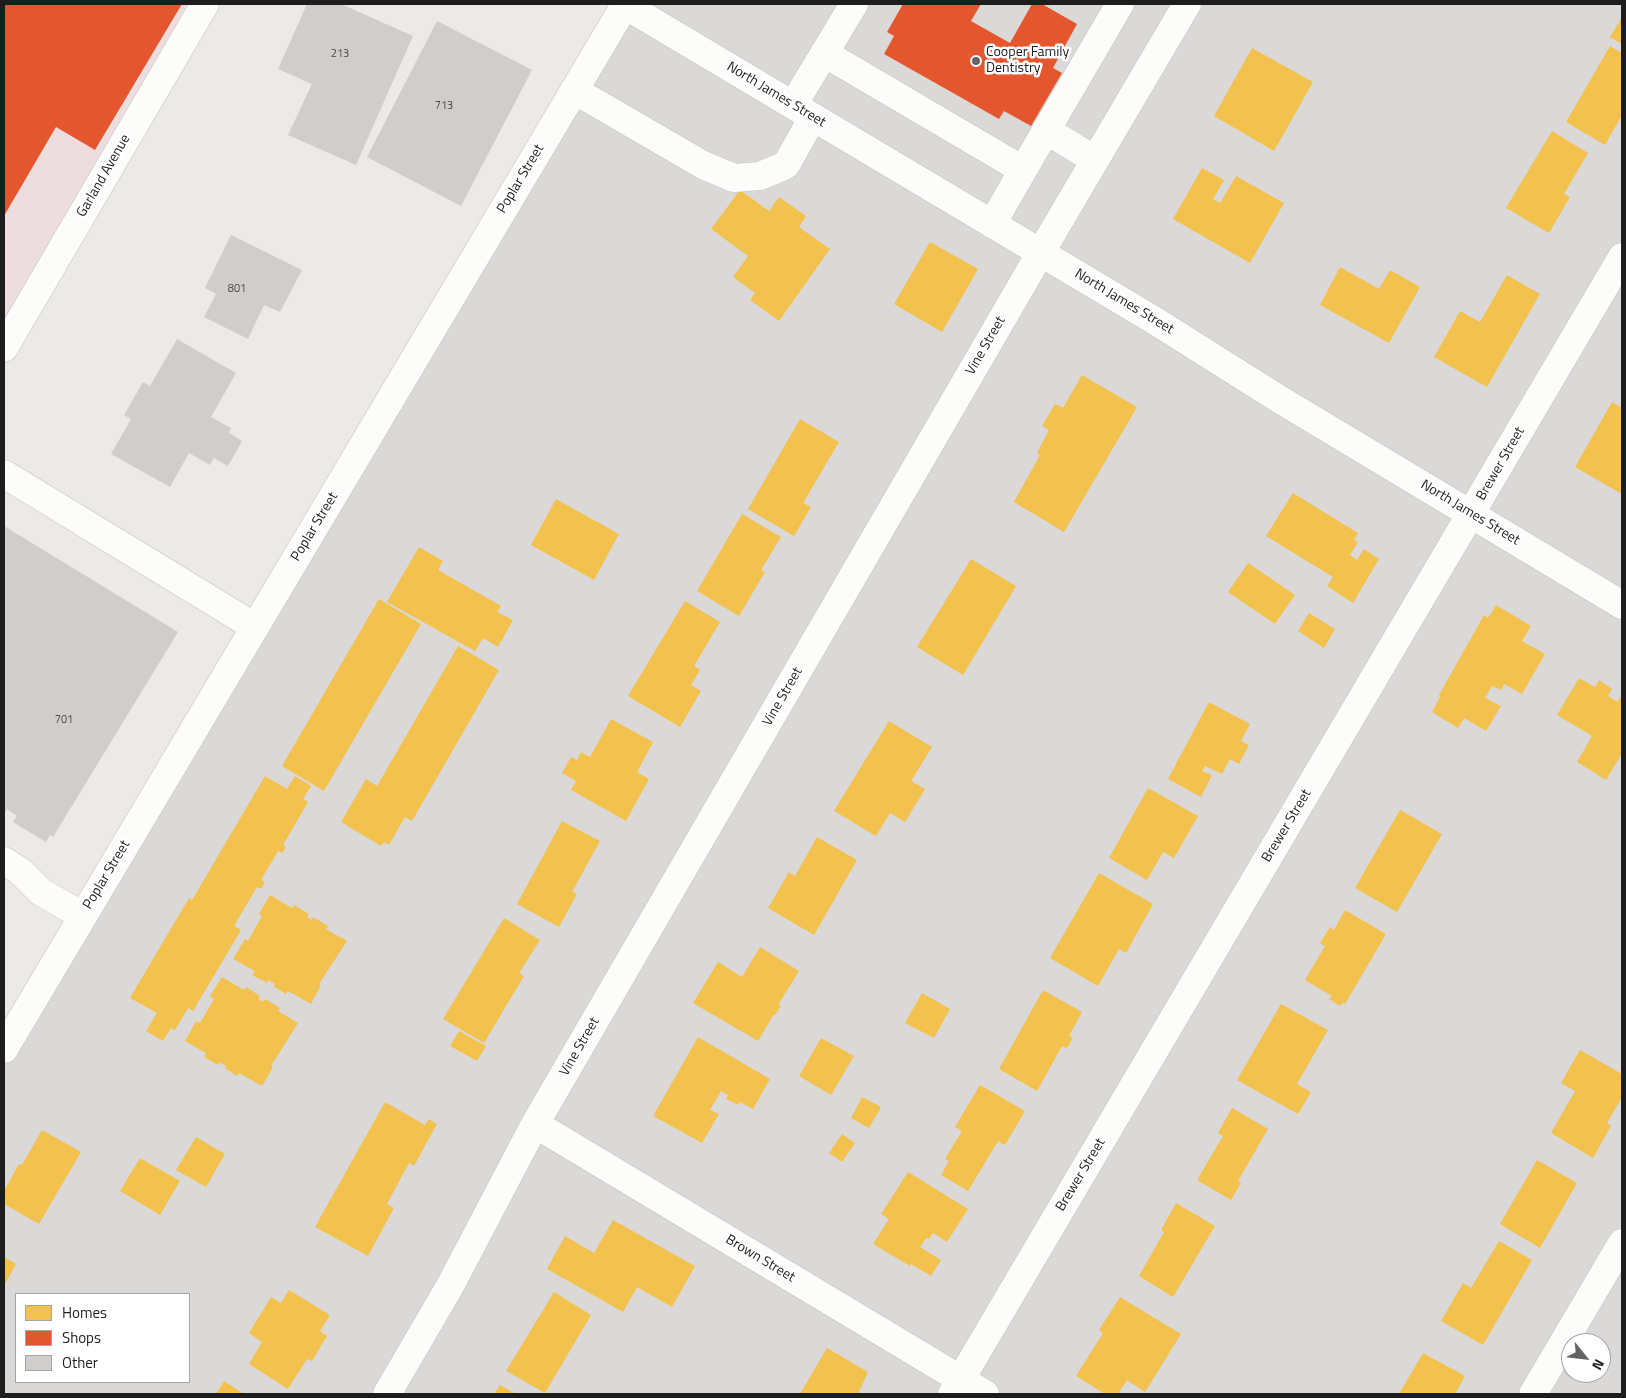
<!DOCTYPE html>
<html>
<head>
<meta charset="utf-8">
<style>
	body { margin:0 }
	#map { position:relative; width:1626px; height:1398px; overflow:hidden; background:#ece9e6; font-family:"Titillium Web",sans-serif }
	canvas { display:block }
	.frame { position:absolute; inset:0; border:5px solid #1d1d1d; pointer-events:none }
	.legend { position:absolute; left:15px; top:1293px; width:175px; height:90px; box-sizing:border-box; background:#fff; border:1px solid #a5a5a5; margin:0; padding:6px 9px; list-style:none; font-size:15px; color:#1d1d1d }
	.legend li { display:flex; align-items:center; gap:10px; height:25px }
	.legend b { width:25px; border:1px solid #a5a5a5 }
	.north { position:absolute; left:1561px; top:1333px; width:50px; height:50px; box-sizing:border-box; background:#fff; border:1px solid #a5a5a5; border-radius:50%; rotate:119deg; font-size:14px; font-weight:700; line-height:20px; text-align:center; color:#1d1d1d }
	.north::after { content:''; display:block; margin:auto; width:18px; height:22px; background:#656463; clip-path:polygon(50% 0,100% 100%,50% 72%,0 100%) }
</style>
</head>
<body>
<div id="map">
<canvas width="1626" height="1398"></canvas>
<div class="frame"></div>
<ul class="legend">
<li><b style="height:14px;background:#f2c14e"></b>Homes</li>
<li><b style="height:14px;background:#e4572e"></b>Shops</li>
<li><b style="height:14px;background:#d0cdcb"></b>Other</li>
</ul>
<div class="north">N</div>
</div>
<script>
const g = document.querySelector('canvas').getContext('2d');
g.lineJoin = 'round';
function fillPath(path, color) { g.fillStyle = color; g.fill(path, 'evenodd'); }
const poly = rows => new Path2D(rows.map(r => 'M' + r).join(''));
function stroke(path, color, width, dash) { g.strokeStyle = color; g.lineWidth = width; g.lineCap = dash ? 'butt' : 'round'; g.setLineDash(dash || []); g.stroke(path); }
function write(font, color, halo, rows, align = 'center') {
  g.font = font + ' "Titillium Web",sans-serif'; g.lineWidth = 5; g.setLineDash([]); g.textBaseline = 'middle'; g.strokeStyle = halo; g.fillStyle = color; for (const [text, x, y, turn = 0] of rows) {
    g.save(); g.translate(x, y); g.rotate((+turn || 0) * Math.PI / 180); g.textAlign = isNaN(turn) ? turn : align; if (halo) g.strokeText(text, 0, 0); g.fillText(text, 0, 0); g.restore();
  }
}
fillPath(poly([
	[623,4,1622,4,1622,1394,4,1394,4,1048],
	[16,1294,189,1294,189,1382,16,1382],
	[1571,1343,1601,1343,1601,1373,1571,1373]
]), '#dbd9d8');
fillPath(poly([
	[4,4,205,4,4,348]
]), '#edddde');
fillPath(poly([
	[1622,17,1622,44,1610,37],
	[1610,46,1622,53,1622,115,1605,145,1566,122],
	[1252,48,1313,82,1274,151,1214,116],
	[1552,131,1588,153,1564,194,1570,197,1549,233,1506,208],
	[1202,168,1224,180,1213,199,1220,203,1236,176,1284,203,1250,263,1173,219],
	[740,190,769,211,779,197,806,216,799,227,830,249,779,321,750,300,755,293,733,277,748,256,711,229],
	[930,242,978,269,942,332,894,304],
	[1340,267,1379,289,1390,270,1420,287,1389,343,1320,305],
	[1507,275,1540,294,1487,387,1434,357,1460,311,1480,322],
	[1082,375,1137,407,1064,532,1014,502,1040,455,1037,453,1049,430,1042,426,1055,404,1063,408],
	[1612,402,1622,408,1622,494,1575,467],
	[800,419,839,442,803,503,811,507,794,536,748,509],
	[1293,493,1358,533,1354,540,1358,542,1350,555,1357,560,1364,549,1379,559,1353,603,1327,586,1333,577,1266,536],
	[556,499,619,534,594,580,531,545],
	[742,514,781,537,761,570,765,572,739,616,697,591],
	[419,547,443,561,438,570,501,606,497,612,513,620,498,647,483,638,475,651,387,602],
	[971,559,1016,586,963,675,917,647],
	[1248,563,1295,595,1275,624,1228,592],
	[379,599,421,624,324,791,282,766],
	[685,601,720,622,694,666,700,670,691,685,701,691,680,727,628,696],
	[1496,605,1531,626,1522,641,1545,654,1522,694,1504,684,1501,690,1492,686,1485,698,1501,706,1486,731,1464,718,1458,728,1432,712,1440,697,1439,695,1484,615,1488,618],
	[1309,613,1335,629,1324,648,1298,631],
	[458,646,499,670,412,821,405,817,389,845,384,842,381,846,341,822,366,779,377,786],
	[1579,678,1595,687,1599,680,1612,689,1608,696,1618,702,1620,697,1622,699,1622,753,1606,780,1577,762,1592,736,1557,715],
	[1209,702,1250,724,1241,741,1249,745,1239,764,1230,759,1222,774,1205,766,1202,771,1212,775,1201,797,1168,779],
	[611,719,653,742,637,772,649,779,626,821,571,790,576,781,562,773,571,757,577,760,581,752,590,757],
	[889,721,932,747,911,781,925,789,905,822,890,813,876,836,834,811],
	[265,776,287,789,295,776,311,786,303,799,308,802,283,845,286,847,282,853,278,851,261,880,265,882,261,889,257,887,234,926,241,930,193,1011,188,1008,175,1030,171,1028,163,1041,146,1031,157,1013,130,998,189,898,192,900],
	[1148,788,1198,816,1174,858,1163,852,1147,880,1109,858],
	[1400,810,1442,834,1397,912,1355,888],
	[562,821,600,841,572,892,577,894,559,927,517,904],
	[817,837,857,860,814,935,768,908,789,872,795,876],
	[1099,873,1153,904,1126,953,1119,949,1098,986,1050,958],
	[270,895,292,908,294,905,309,914,307,917,312,920,313,917,328,926,326,929,347,941,319,984,321,985,311,1004,288,991,286,994,273,986,275,984,268,980,267,983,252,975,255,971,233,959,245,939,248,941,262,916,259,914],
	[1345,910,1386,934,1345,1004,1342,1003,1340,1006,1329,999,1332,996,1305,980,1325,946,1320,943,1330,927,1334,930],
	[504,918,540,940,519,973,524,976,484,1043,443,1019],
	[760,947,799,971,778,1005,781,1006,775,1015,774,1014,758,1041,693,1003,718,962,742,977],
	[222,977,244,990,246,987,260,996,258,999,263,1002,265,999,280,1008,278,1011,298,1023,271,1066,273,1067,262,1086,239,1073,237,1076,225,1068,226,1066,220,1062,218,1065,204,1057,206,1053,185,1041,196,1021,200,1023,214,999,210,996],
	[1043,990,1082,1012,1069,1036,1073,1038,1067,1048,1062,1046,1037,1091,999,1069],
	[922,993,950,1009,934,1038,905,1023],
	[1281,1004,1328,1030,1297,1084,1311,1092,1298,1114,1237,1080],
	[459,1031,486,1046,477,1061,450,1046],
	[698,1037,770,1079,753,1109,740,1102,738,1105,726,1099,728,1095,721,1091,710,1110,719,1114,702,1143,653,1116],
	[821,1038,854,1056,831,1095,799,1076],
	[1580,1050,1622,1074,1622,1097,1607,1123,1611,1126,1593,1158,1551,1133,1575,1091,1561,1083],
	[980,1085,1025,1111,1005,1145,998,1141,968,1191,941,1175,949,1161,945,1159,962,1131,955,1127],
	[862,1097,881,1107,869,1128,851,1118],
	[385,1102,425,1125,429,1119,437,1124,414,1166,409,1163,387,1204,394,1208,368,1256,315,1227],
	[1232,1108,1268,1129,1238,1181,1241,1183,1231,1200,1197,1180,1223,1136,1218,1133],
	[42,1130,81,1152,39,1224,4,1204,4,1191,19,1164,22,1165],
	[842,1134,855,1143,842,1162,829,1153],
	[196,1137,225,1154,206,1187,176,1170],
	[140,1158,180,1181,160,1215,120,1191],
	[1537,1160,1577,1183,1540,1248,1500,1224],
	[908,1172,968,1209,947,1242,933,1233,929,1239,926,1238,920,1247,941,1260,931,1276,911,1264,910,1266,873,1244,889,1219,881,1214],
	[1176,1203,1215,1226,1173,1297,1139,1276,1164,1232,1161,1230],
	[613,1220,695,1266,672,1307,637,1287,623,1312,547,1269,565,1236,594,1253],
	[1499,1241,1532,1260,1483,1345,1441,1321,1463,1283,1471,1288],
	[4,1257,16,1264,4,1286],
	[289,1290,330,1315,320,1331,327,1336,312,1361,307,1359,288,1389,249,1364,262,1342,249,1333,271,1297,281,1303],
	[554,1292,591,1315,545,1393,506,1371],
	[1120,1297,1181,1334,1145,1392,1127,1380,1118,1394,1105,1394,1076,1376,1103,1333,1099,1330],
	[827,1348,868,1372,858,1394,800,1394],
	[1423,1353,1465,1376,1455,1394,1399,1394],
	[224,1381,244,1394,216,1394],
	[500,1385,516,1394,494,1394]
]), '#f2c14e');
fillPath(poly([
	[4,4,182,4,95,150,56,127,4,216],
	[903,4,981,4,971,21,1010,43,1032,4,1042,4,1077,24,1053,68,1062,73,1031,126,1004,111,999,119,884,54,894,36,887,32]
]), '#e4572e');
fillPath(poly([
	[307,4,341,4,413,36,356,165,288,135,312,84,278,69],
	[437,21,532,70,461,206,367,157],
	[231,235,302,270,280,312,264,305,248,339,204,317,216,294,205,288],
	[177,339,236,373,211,417,231,428,229,433,242,441,228,466,214,458,210,465,189,453,170,487,111,454,131,419,124,415,143,382,150,386],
	[4,526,178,632,53,837,50,835,46,842,13,822,17,816,7,809,4,813]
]), '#d0cdcb');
const minor = poly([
	[623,4,1152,319,1279,399,1622,605],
	[824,53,1023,170,1120,4],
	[574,90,703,165,734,178,760,176,786,165,813,117],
	[793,105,854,4],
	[1046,130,1095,160],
	[992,224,1023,170],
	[4,348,205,4],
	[4,474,255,627],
	[4,861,20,871,41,892,83,916],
	[4,1049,625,5],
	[535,1124,985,1394],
	[387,1394,450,1286,535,1124,1041,252,1187,4],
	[952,1394,1622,257],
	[1533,1394,1622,1243]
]);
stroke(minor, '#c1c0be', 29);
stroke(minor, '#fcfcfb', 28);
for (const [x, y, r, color] of [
	[976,61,5,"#656463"]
]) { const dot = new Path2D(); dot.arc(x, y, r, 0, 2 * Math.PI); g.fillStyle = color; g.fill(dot); stroke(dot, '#fff', 2); }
write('11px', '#4a4948', null, [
	["213",340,54],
	["713",444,106],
	["801",237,289],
	["701",64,720]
]);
write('14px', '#1d1d1d', '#fff', [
	["Cooper Family",986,53],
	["Dentistry",986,69]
], 'left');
write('14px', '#1d1d1d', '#fff', [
	["North James Street",776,95,31],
	["Garland Avenue",104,176,-60],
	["Poplar Street",521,179,-59],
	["North James Street",1124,302,31],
	["Vine Street",986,346,-60],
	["Brewer Street",1501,464,-60],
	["North James Street",1470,513,31],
	["Poplar Street",315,527,-59],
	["Vine Street",783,697,-60],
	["Brewer Street",1287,826,-59],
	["Poplar Street",107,875,-59],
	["Vine Street",580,1047,-60],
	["Brewer Street",1081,1175,-59],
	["Brown Street",760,1259,31]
]);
</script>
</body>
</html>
